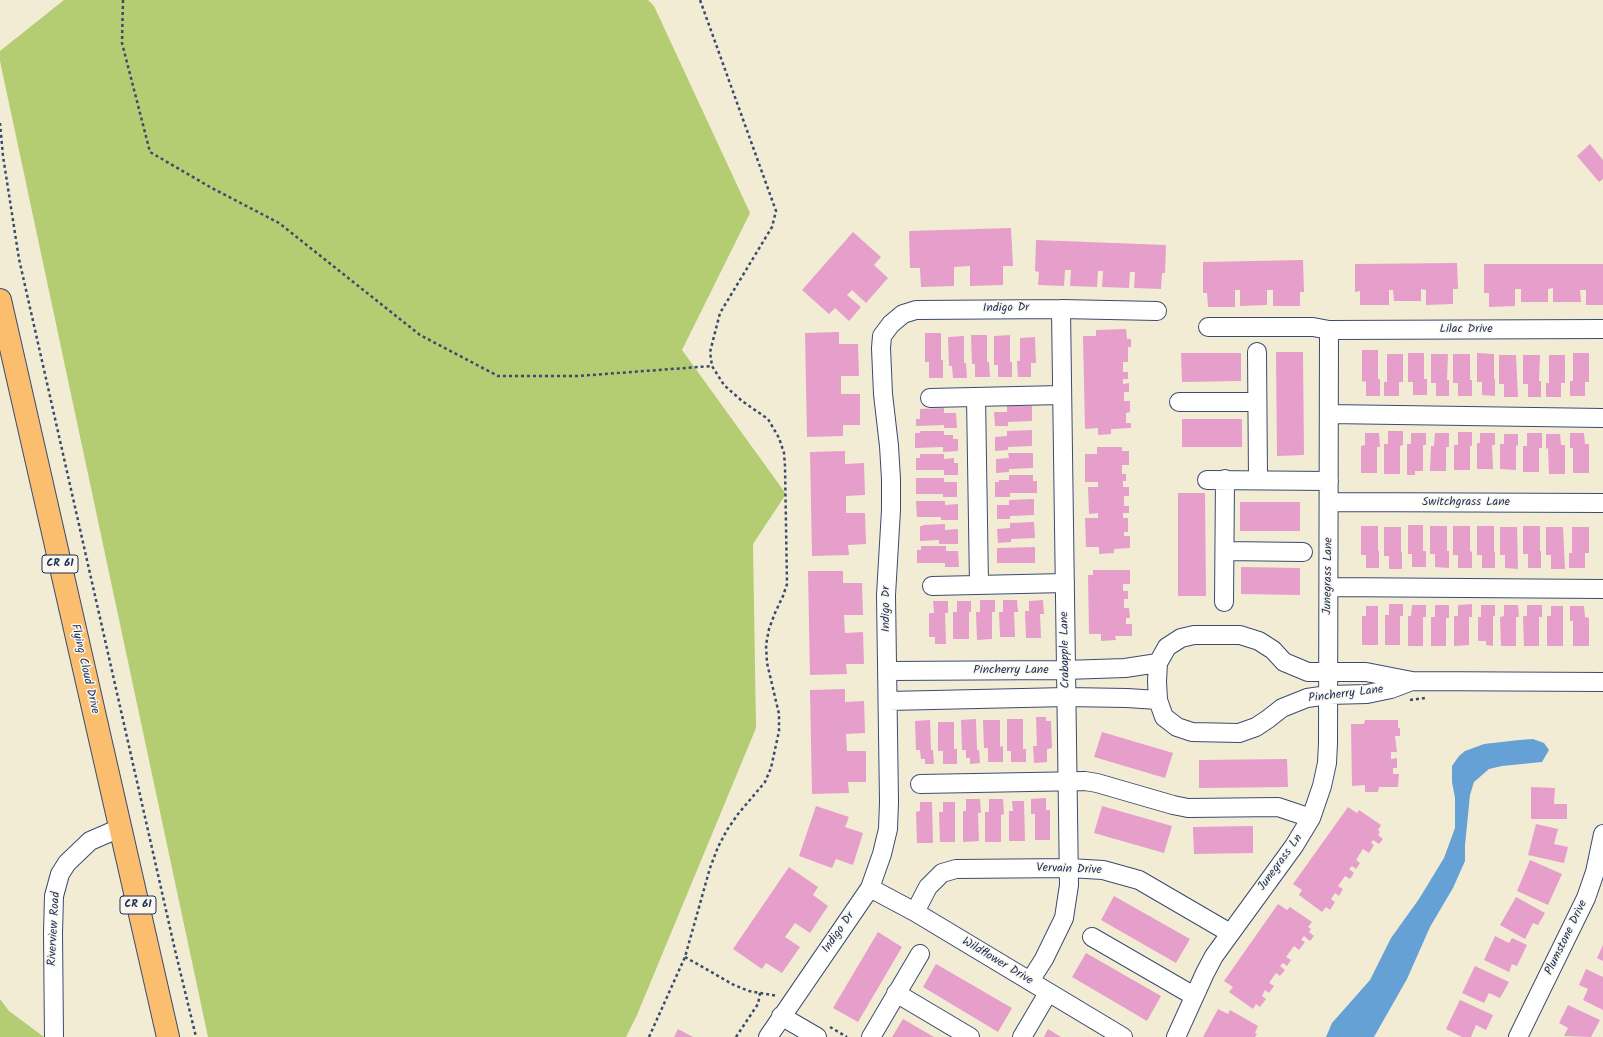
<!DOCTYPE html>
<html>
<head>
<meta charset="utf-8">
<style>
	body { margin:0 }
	canvas { display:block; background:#f2ecd5 }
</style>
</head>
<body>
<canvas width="1603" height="1037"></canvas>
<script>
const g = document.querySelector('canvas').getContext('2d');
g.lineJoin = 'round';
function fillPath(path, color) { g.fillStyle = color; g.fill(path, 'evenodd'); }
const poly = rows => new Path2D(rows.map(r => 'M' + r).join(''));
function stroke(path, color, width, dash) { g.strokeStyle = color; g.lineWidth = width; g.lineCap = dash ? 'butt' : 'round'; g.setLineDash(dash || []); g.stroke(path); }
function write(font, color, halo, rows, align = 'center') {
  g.font = font + ' Kalam,sans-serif'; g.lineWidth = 3; g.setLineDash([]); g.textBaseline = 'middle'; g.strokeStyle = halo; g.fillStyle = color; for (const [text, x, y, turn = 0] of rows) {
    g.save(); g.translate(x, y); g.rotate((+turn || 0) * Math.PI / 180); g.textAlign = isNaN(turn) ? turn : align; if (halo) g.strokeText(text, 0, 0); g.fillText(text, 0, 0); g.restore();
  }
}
fillPath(poly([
	[64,0,648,0,654,6,750,213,682,350,786,494,753,544,756,728,637,1015,626,1037,208,1037,0,61,0,51],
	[0,999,9,1011,44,1037,0,1037]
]), '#b4cc72');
fillPath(poly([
	[1533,739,1544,743,1549,750,1542,762,1502,766,1489,769,1474,782,1470,795,1465,845,1465,861,1453,888,1430,927,1407,979,1374,1037,1326,1037,1332,1023,1370,980,1391,938,1419,899,1444,858,1455,828,1455,798,1452,782,1452,766,1459,756,1465,751,1484,744,1519,740]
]), '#66a1d6');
fillPath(poly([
	[1590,144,1603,160,1603,179,1599,182,1577,156],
	[1011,228,1013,266,1003,266,1003,285,970,286,970,266,954,267,954,286,921,287,920,268,910,268,909,231],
	[853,232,881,257,874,265,888,278,866,303,852,290,847,295,861,307,849,321,835,308,829,314,802,290],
	[1036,240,1166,245,1165,273,1162,273,1161,289,1134,288,1135,272,1130,272,1129,288,1102,287,1103,271,1098,271,1097,287,1070,286,1071,270,1065,270,1064,286,1038,285,1039,272,1035,271],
	[1303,260,1304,292,1300,292,1300,306,1273,306,1273,290,1267,290,1267,305,1240,306,1240,290,1235,290,1235,307,1208,307,1207,293,1203,293,1203,262],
	[1457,263,1458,289,1453,289,1453,304,1426,305,1426,290,1421,289,1421,301,1394,301,1393,290,1389,290,1389,305,1360,305,1360,291,1355,292,1355,264],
	[1484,264,1603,264,1603,305,1586,305,1586,290,1580,290,1581,302,1553,302,1553,288,1548,289,1548,302,1521,302,1521,289,1515,289,1515,306,1489,307,1489,293,1484,293],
	[1126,329,1127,339,1131,339,1131,347,1128,347,1128,362,1123,362,1123,372,1128,372,1128,379,1123,379,1123,384,1129,383,1129,392,1124,392,1124,401,1130,401,1130,412,1126,413,1126,423,1131,423,1131,428,1111,429,1111,434,1098,435,1098,428,1085,429,1083,336,1096,336,1096,330],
	[839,332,839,344,858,344,859,376,841,376,841,394,860,394,860,425,843,425,843,436,807,437,805,333],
	[925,333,941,333,941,360,943,360,943,378,929,378,929,362,925,362],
	[971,335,987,335,987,362,989,362,990,377,975,377,975,364,972,364],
	[1010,335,1010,362,1012,362,1012,377,998,377,998,365,994,365,994,336],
	[964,336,964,363,966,363,967,378,953,378,952,366,949,366,948,337],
	[1035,337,1036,363,1031,363,1031,377,1018,377,1017,361,1020,361,1020,338],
	[1362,350,1378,350,1378,379,1380,379,1380,396,1366,396,1366,381,1362,382],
	[1276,352,1303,352,1304,455,1277,456],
	[1181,353,1241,353,1241,381,1182,382],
	[1408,353,1424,353,1424,379,1427,379,1427,395,1413,395,1413,382,1408,382],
	[1477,353,1494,354,1494,379,1495,379,1495,396,1482,395,1482,382,1477,382],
	[1573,353,1589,353,1589,382,1585,382,1585,396,1570,396,1570,381,1573,381],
	[1387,354,1403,354,1403,382,1399,382,1399,396,1384,396,1384,382,1387,382],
	[1431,354,1448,354,1447,380,1449,380,1449,396,1436,396,1436,383,1431,383],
	[1453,354,1470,354,1470,380,1472,380,1472,396,1458,396,1458,383,1453,383],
	[1499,355,1516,355,1518,397,1504,397,1504,384,1499,384],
	[1523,355,1540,355,1539,381,1541,381,1541,397,1528,397,1528,384,1523,384],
	[1549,355,1565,355,1565,383,1561,383,1561,397,1546,397,1546,383,1549,383],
	[1007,406,1032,406,1032,421,1008,422,1008,426,995,426,994,412,1007,412],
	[944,408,944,413,956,413,957,428,944,428,944,425,916,426,916,419,920,419,920,409],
	[1182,419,1242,419,1242,447,1182,447],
	[1032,430,1032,446,1008,447,1008,450,995,451,995,437,1007,436,1007,431],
	[920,431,944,431,944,435,953,435,953,439,958,439,958,451,943,452,943,447,915,448,915,433,920,433],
	[1388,431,1403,431,1403,445,1400,446,1400,474,1384,474,1384,444,1388,444],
	[1458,432,1472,432,1472,446,1470,446,1470,470,1454,470,1454,445,1458,445],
	[1365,433,1379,433,1380,447,1377,447,1377,473,1361,473,1361,446,1365,445],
	[1411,433,1426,433,1426,445,1423,445,1423,471,1415,471,1415,475,1407,475,1407,444,1411,444],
	[1435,433,1449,433,1449,447,1446,447,1446,471,1430,471,1431,446,1434,446],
	[1480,433,1495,433,1495,445,1492,445,1493,469,1477,469,1477,443,1480,443],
	[1527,433,1542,433,1542,448,1539,448,1539,472,1523,472,1523,446,1527,446],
	[1570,433,1584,433,1585,444,1589,444,1589,473,1573,473,1573,448,1570,448],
	[1504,434,1518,434,1518,445,1516,446,1516,470,1500,469,1500,444,1504,444],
	[1546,434,1560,434,1561,445,1565,445,1565,474,1549,474,1548,448,1546,449],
	[1097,447,1122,447,1122,451,1129,451,1129,465,1122,465,1122,474,1126,474,1126,481,1123,481,1123,487,1129,487,1129,496,1124,496,1124,506,1129,506,1129,513,1123,513,1123,518,1128,518,1128,532,1124,532,1124,536,1130,536,1130,548,1114,549,1114,553,1099,554,1099,547,1086,547,1085,518,1098,518,1098,513,1089,514,1088,487,1098,487,1098,482,1085,482,1085,454,1097,454],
	[845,451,845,464,864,463,865,495,846,496,846,513,865,513,866,544,848,545,849,555,812,556,810,452],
	[1008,453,1033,453,1033,468,1009,469,1009,472,996,473,996,459,1009,458],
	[920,454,944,454,944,459,954,458,954,463,958,463,958,475,944,475,944,470,916,470,916,458,920,458],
	[1009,475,1033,475,1033,481,1037,481,1037,493,1010,493,1010,497,995,497,995,482,999,482,999,480,1009,480],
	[916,478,944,478,944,482,957,482,957,497,943,497,943,494,916,494],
	[1178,493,1205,493,1206,596,1178,596],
	[1034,499,1034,515,1010,516,1010,519,997,519,997,505,1009,505,1009,500],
	[916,501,945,501,945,505,958,504,958,520,941,520,941,517,917,517],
	[1240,502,1300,502,1300,531,1240,531],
	[1034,522,1035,538,1011,539,1011,542,998,543,997,529,1010,528,1010,523],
	[945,524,945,530,958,529,958,544,939,544,939,540,920,541,920,526,923,526,923,525],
	[1408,525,1423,525,1423,551,1426,551,1426,567,1412,567,1412,554,1408,554],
	[1361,526,1378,526,1378,551,1379,551,1379,568,1366,568,1366,555,1361,555],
	[1430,526,1447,526,1447,551,1449,551,1449,568,1435,567,1435,554,1430,554],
	[1453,526,1470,526,1470,551,1472,552,1472,568,1458,568,1458,555,1453,555],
	[1477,526,1494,526,1494,552,1495,552,1495,568,1482,568,1482,555,1477,555],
	[1523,526,1540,526,1540,551,1541,551,1541,568,1528,568,1528,554,1523,554],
	[1384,527,1401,527,1401,552,1402,552,1402,569,1389,569,1389,556,1384,556],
	[1500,527,1517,527,1518,569,1505,568,1505,555,1500,555],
	[1546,527,1563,527,1565,569,1551,569,1551,555,1546,555],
	[1572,527,1589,527,1589,553,1585,553,1585,568,1569,568,1569,553,1572,553],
	[921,546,946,546,946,551,958,551,959,567,945,567,945,563,917,563,917,550,921,550],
	[1035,547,1035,563,997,563,997,548],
	[1241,567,1300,568,1300,595,1241,594],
	[1093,570,1130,570,1130,584,1123,584,1123,591,1128,591,1128,599,1124,599,1124,608,1129,608,1130,618,1126,618,1126,624,1132,624,1132,636,1115,636,1116,640,1101,641,1101,634,1089,634,1088,575,1093,575],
	[808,571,843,571,843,583,862,583,863,615,844,615,845,633,863,632,864,664,846,664,847,674,810,675],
	[980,600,995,600,995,612,992,612,992,639,977,640,976,612,980,612],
	[1003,600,1017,600,1018,612,1014,612,1015,637,1000,637,999,612,1003,612],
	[1043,600,1044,614,1040,614,1041,638,1026,638,1025,611,1029,611,1029,601],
	[933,601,948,601,948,613,945,613,946,644,935,644,935,637,929,637,929,613,934,613],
	[957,601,971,601,971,612,969,612,969,639,953,639,953,612,957,612],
	[1389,604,1403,604,1403,616,1400,616,1400,645,1385,645,1385,615,1389,615],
	[1472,604,1472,617,1469,617,1469,645,1454,646,1454,616,1458,616,1458,605],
	[1412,605,1426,605,1426,617,1423,617,1423,646,1408,646,1408,616,1411,616],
	[1435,605,1449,605,1449,618,1446,618,1446,646,1431,646,1431,617,1435,617],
	[1481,605,1495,605,1495,616,1493,616,1493,646,1486,645,1486,641,1478,641,1478,617,1481,617],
	[1504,605,1518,605,1519,617,1516,617,1516,646,1501,646,1500,617,1504,616],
	[1527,605,1542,605,1542,617,1539,617,1539,646,1524,646,1523,616,1527,616],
	[1366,606,1378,606,1378,645,1362,645,1362,616,1366,616],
	[1551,606,1563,606,1563,646,1547,646,1547,616,1551,616],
	[1570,606,1584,606,1585,617,1589,618,1589,646,1573,646,1573,621,1570,621],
	[845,689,845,702,864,701,865,733,846,734,847,751,866,751,866,782,848,782,849,793,812,794,810,690],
	[1036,717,1046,717,1046,721,1051,721,1052,748,1047,749,1047,762,1034,763,1033,746,1037,746],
	[976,719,977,750,979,750,980,763,970,764,970,758,966,758,966,750,962,750,961,720],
	[1007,719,1023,719,1023,749,1026,749,1026,762,1011,762,1011,751,1007,751],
	[930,720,931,750,933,750,934,764,925,764,925,759,921,759,920,750,916,750,915,721],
	[983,720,1000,720,1000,747,1003,746,1003,762,988,762,988,748,984,748],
	[1365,720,1398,720,1398,728,1400,728,1400,736,1395,736,1397,752,1391,752,1391,759,1397,758,1397,768,1393,768,1393,774,1399,774,1398,787,1379,787,1378,792,1365,792,1365,785,1352,786,1351,724,1364,724],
	[938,722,954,722,954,749,957,749,957,764,943,764,943,751,938,751],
	[1102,732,1173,753,1165,778,1094,757],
	[1287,759,1288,787,1199,788,1199,760],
	[1531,787,1555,788,1554,804,1567,804,1567,819,1531,819],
	[1046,798,1046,810,1050,810,1050,840,1035,840,1035,814,1031,814,1031,799],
	[966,799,980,799,981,813,978,813,979,841,963,842,963,811,966,811],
	[989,799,1003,799,1004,814,1001,815,1001,842,985,842,985,812,989,812],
	[1012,801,1024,801,1025,841,1009,841,1009,811,1013,811],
	[920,802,932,802,933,843,917,843,916,812,920,811],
	[943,802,955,802,955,842,940,842,939,812,943,812],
	[816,806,849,817,845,827,863,833,853,865,836,859,832,868,799,856],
	[1102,806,1172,826,1164,853,1094,833],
	[1348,807,1357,813,1359,810,1381,825,1378,830,1380,832,1378,835,1383,839,1379,844,1373,840,1371,843,1374,845,1369,853,1363,849,1356,860,1360,863,1356,869,1352,866,1349,869,1354,873,1350,879,1345,876,1338,886,1343,889,1339,896,1335,893,1331,899,1335,902,1330,910,1326,907,1322,912,1299,895,1302,890,1293,884],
	[1536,824,1558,829,1554,844,1568,847,1564,863,1528,855],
	[1253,826,1253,853,1194,854,1193,827],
	[1530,860,1562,874,1548,905,1517,891],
	[789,867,818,887,813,895,828,906,810,933,795,923,785,937,800,947,782,973,766,963,762,969,733,949],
	[1114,896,1190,939,1176,963,1101,920],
	[1516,897,1545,913,1538,925,1533,923,1525,939,1500,925],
	[1278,904,1287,910,1290,907,1312,922,1308,927,1311,929,1309,932,1314,936,1310,941,1304,936,1301,940,1305,942,1299,950,1294,946,1286,957,1291,960,1287,966,1283,963,1280,966,1285,970,1280,976,1276,973,1269,983,1274,986,1269,993,1265,990,1262,996,1266,999,1260,1007,1256,1004,1253,1009,1229,992,1233,987,1224,981],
	[878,932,902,947,858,1022,833,1008],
	[1495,936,1509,943,1512,938,1527,945,1517,966,1512,964,1509,972,1484,960],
	[1603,945,1603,961,1597,958],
	[1086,953,1161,996,1147,1021,1072,977],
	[936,964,1012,1008,998,1032,923,987],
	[1475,966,1509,982,1500,998,1489,993,1484,1003,1462,993],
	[1586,969,1603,977,1603,1010,1583,1000,1588,989,1579,985],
	[1460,1000,1493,1015,1486,1030,1476,1025,1471,1037,1462,1037,1446,1029],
	[1568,1005,1600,1020,1591,1037,1564,1036,1568,1028,1559,1023],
	[1218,1009,1228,1014,1230,1010,1258,1026,1255,1033,1257,1034,1255,1037,1203,1037],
	[903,1019,934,1037,892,1037],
	[678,1029,693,1037,674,1037],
	[1048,1029,1061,1037,1044,1037]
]), '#e69eca');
const minor = poly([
	[1208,327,1313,327,1329,330,1603,329],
	[1257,352,1258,479],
	[976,397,979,585],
	[930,398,1061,395],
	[1179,402,1257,402],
	[1329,414,1603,418],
	[1207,480,1329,481],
	[1330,502,1603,503],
	[1225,551,1303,552],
	[932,586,1065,583],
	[1329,587,1603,589],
	[1224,602,1225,479],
	[888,671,1065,670,1125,668,1158,663,1167,647,1181,638,1194,635,1240,635,1259,641,1273,650,1284,662,1308,672,1366,672,1412,681,1603,682],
	[1158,700,1157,681,1158,663],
	[888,701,1067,697,1127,698,1158,700,1164,717,1177,727,1192,732,1239,733,1256,727,1268,719,1282,708,1307,698,1328,695,1367,694,1391,689,1412,681],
	[920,784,1085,781,1097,783,1173,805,1188,808,1278,807,1311,818],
	[870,888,915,912,1123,1037],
	[915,912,928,887,942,873,956,869,1069,868,1103,870,1139,880,1230,933],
	[1092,937,1194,996],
	[1030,981,1044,959,1064,918,1069,885,1061,309],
	[896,993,970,1037],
	[781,1016,817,1037],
	[54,1037,53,933,54,896,60,874,67,863,90,841,120,828],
	[768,1037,870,888,882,854,888,829,889,802,886,595,891,510,891,479,889,446,883,394,881,348,882,336,891,324,903,314,916,310,1061,309,1157,311],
	[871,1037,920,954],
	[1022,1037,1048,993],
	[1176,1037,1205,973,1214,956,1294,846,1311,818,1322,786,1327,763,1328,743,1329,330],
	[1518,1037,1586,898,1595,872,1603,834]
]);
const major = poly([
	[0,300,168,1037]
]);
stroke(minor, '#3b4b70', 20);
stroke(major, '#3b4b70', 24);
stroke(poly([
	[123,0,122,43,150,152,210,187,279,223,420,335,498,376,578,376,712,366],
	[0,123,3,156,19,259,175,950,196,1037],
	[1410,700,1425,698],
	[685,957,734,985,749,991,778,996],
	[830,1027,847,1037],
	[649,1037,685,957,710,868,718,847,727,830,738,814,765,782,771,768,779,731,779,714,767,663,766,645,769,629,775,613,783,596,787,584,785,466,784,453,779,438,768,419,742,401,724,385,712,366,710,352,720,313,772,227,776,211,700,0],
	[736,1037,758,1004,760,993]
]), '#3b4b70', 2.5, [3, 3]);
stroke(minor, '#fff', 18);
stroke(major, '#fbbe6e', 22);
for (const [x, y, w] of [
	[60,564,36],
	[138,905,36]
]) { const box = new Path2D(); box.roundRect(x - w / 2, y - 9, w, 18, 3); g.fillStyle = '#fbf7ec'; g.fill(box); stroke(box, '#1b2f5e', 1); }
write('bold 11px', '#1b2f5e', null, [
	["CR 61",60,564],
	["CR 61",138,905]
]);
write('12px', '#1b2f5e', '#fbf7ec', [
	["Indigo Dr",1006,309,-1],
	["Lilac Drive",1466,330],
	["Switchgrass Lane",1466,503],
	["Junegrass Lane",1329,576,-89],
	["Indigo Dr",887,609,-90],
	["Crabapple Lane",1066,650,-91],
	["Flying Cloud Drive",84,669,77],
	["Pincherry Lane",1011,671],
	["Pincherry Lane",1346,695,-7],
	["Junegrass Ln",1281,863,-54],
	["Vervain Drive",1069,870,2],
	["Riverview Road",55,929,-87],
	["Indigo Dr",839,933,-55],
	["Plumstone Drive",1567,938,-64],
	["Wildflower Drive",997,962,31]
]);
</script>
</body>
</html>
